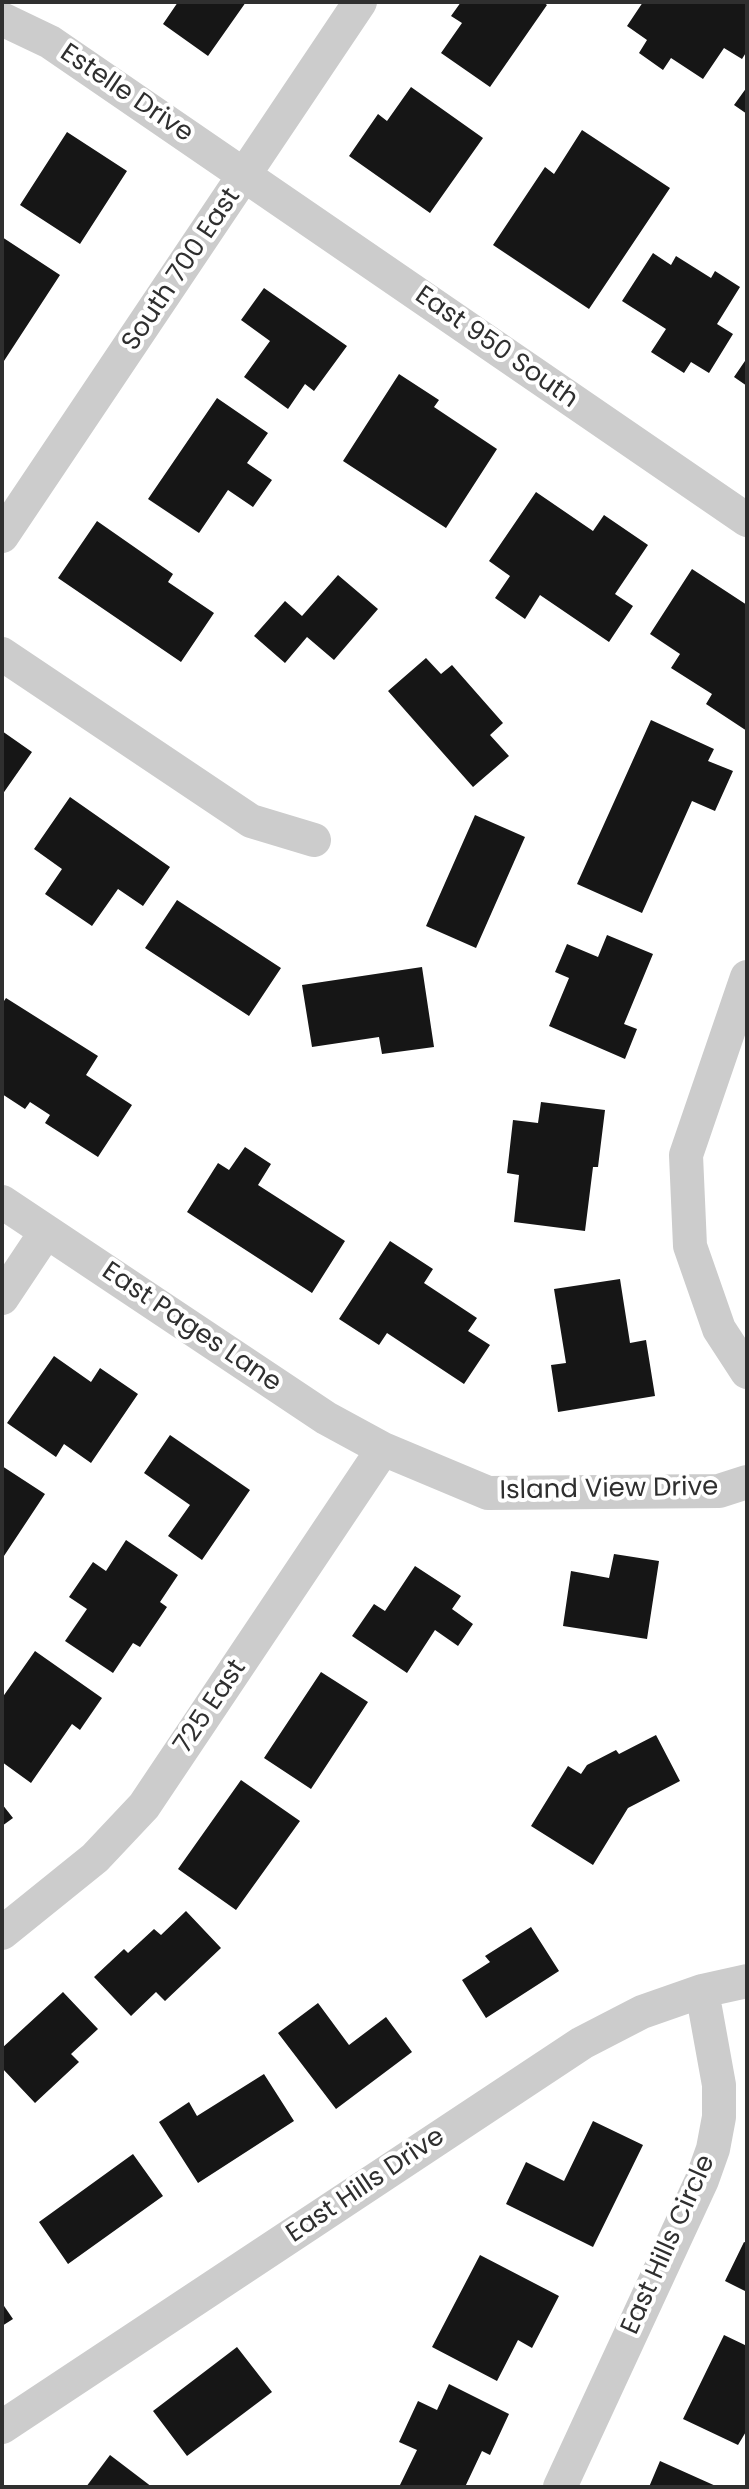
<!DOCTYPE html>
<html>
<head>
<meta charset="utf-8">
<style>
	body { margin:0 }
	#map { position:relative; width:749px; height:2489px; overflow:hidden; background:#fff; font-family:Poppins,sans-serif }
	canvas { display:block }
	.frame { position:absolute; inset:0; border:4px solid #2f2f2f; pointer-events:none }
</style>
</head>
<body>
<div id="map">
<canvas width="749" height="2489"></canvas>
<div class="frame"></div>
</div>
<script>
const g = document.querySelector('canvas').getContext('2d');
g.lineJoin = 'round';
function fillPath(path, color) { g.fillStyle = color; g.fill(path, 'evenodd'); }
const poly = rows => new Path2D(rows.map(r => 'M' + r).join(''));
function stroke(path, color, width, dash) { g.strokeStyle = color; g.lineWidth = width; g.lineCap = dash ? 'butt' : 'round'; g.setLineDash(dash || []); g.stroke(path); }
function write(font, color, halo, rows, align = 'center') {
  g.font = font + ' Poppins,sans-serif'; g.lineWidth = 8; g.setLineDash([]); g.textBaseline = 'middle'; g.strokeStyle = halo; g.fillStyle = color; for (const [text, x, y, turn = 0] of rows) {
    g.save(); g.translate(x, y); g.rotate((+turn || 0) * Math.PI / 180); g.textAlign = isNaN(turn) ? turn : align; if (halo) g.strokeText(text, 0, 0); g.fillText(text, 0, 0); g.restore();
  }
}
fillPath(poly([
	[178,2,246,2,208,56,163,24],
	[461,2,543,2,547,5,490,87,441,53,462,23,451,16],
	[643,2,747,2,747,51,742,59,724,48,703,79,671,58,663,70,639,53,647,40,627,26],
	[411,87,483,138,430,213,349,156,378,114,387,121],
	[747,87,747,114,734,105],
	[582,130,670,188,589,309,493,245,545,167,554,174],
	[67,132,127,171,80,244,20,205],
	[2,237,60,275,2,364],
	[653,253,671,265,676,256,711,278,715,271,740,287,717,324,733,334,709,373,691,362,684,373,651,352,666,329,622,301],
	[264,288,347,346,314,391,305,384,288,409,244,377,270,341,241,320],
	[747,358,747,386,734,377],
	[399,374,439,400,434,407,497,449,446,528,343,461],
	[217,398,268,433,247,463,272,480,253,507,228,490,199,533,148,499],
	[536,492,593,531,604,515,648,545,615,594,633,606,609,642,540,595,525,619,495,598,510,576,489,561],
	[97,521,173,574,168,582,214,613,181,662,58,578],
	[692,569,747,605,747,731,706,704,712,694,671,668,680,654,650,634],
	[338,575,378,609,334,660,307,637,285,663,254,636,285,601,302,616],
	[426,658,441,674,452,665,503,723,490,735,509,756,473,787,388,691],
	[651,720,714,749,708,761,733,771,715,811,692,801,642,913,577,884],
	[2,731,32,752,2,795],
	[70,797,170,867,143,906,118,889,92,926,45,894,62,869,34,849],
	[475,815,525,837,476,948,426,926],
	[177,900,281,968,249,1016,145,948],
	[607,935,653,954,624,1024,637,1029,625,1059,549,1026,569,978,555,972,567,944,598,957],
	[422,967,434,1047,382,1054,379,1037,312,1047,302,985],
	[6,998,98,1056,86,1075,132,1105,98,1157,45,1123,50,1115,30,1102,25,1109,2,1094,2,1004],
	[541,1102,605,1110,598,1167,593,1167,585,1231,514,1222,519,1175,507,1173,513,1120,538,1123],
	[245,1147,271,1164,258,1185,345,1241,312,1293,187,1212,218,1163,229,1170],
	[390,1241,433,1269,424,1283,477,1318,468,1331,490,1345,464,1384,387,1333,379,1345,339,1319],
	[620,1279,630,1343,646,1340,655,1396,558,1412,551,1365,566,1363,554,1289],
	[54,1356,91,1382,100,1368,138,1394,91,1463,64,1444,56,1457,7,1423],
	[170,1435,250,1490,202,1560,168,1536,190,1505,144,1473],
	[2,1466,45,1494,2,1559],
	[126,1540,178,1575,160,1602,167,1607,140,1647,133,1643,113,1673,65,1641,87,1609,69,1597,93,1562,106,1571],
	[614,1554,659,1561,647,1639,563,1626,571,1571,609,1578],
	[415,1566,461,1596,452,1609,473,1624,458,1646,435,1630,407,1673,352,1636,374,1604,385,1611],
	[35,1651,102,1698,80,1730,72,1724,31,1783,2,1762,2,1698],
	[321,1672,368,1702,311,1789,264,1758],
	[656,1735,680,1781,628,1808,593,1865,531,1826,568,1766,581,1774,587,1765,616,1750,619,1754],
	[241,1780,300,1821,236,1910,178,1869],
	[2,1804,13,1818,2,1826],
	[186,1911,221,1948,165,2001,156,1992,131,2016,94,1977,124,1949,128,1953,154,1929,161,1935],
	[531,1927,559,1971,486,2018,462,1980,490,1962,485,1956],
	[63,1992,98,2029,71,2054,79,2062,35,2103,2,2068,2,2048],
	[318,2003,349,2045,386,2017,412,2052,336,2109,278,2033],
	[264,2074,294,2121,198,2183,159,2122,189,2102,197,2116],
	[593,2121,643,2145,593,2247,506,2204,526,2162,564,2181],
	[133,2154,163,2196,68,2264,39,2222],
	[744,2242,747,2243,747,2292,725,2281],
	[480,2255,559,2296,532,2348,518,2340,497,2381,432,2347],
	[2,2303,13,2319,2,2326],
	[724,2335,747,2346,747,2430,738,2445,683,2419],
	[237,2347,272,2392,187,2456,153,2411],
	[449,2384,509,2414,490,2455,482,2451,465,2487,399,2487,417,2450,399,2442,418,2401,437,2410],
	[110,2455,152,2487,86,2487],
	[660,2461,718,2487,649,2487]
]), '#161616');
stroke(poly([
	[2,19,50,42,747,520],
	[2,536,360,2],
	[2,654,251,821,314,840],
	[747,977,686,1155,690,1246,719,1329,747,1372],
	[2,1202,326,1418,383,1449,488,1493,719,1491,747,1482],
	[2,1298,46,1232],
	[2,1933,95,1858,144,1806,383,1449],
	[2,2427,582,2043,642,2012,702,1991,747,1981],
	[560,2487,702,2180,713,2149,719,2117,719,2085,702,1991]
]), '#ccc', 34);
write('26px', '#2f2f2f', '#fff', [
	["Estelle Drive",126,94,34],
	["South 700 East",182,270,-56],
	["East 950 South",496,348,35],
	["East Pages Lane",191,1328,34],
	["Island View Drive",609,1490,-1],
	["725 East",211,1707,-56],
	["East Hills Drive",366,2186,-34],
	["East Hills Circle",669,2245,-66]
]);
</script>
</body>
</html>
